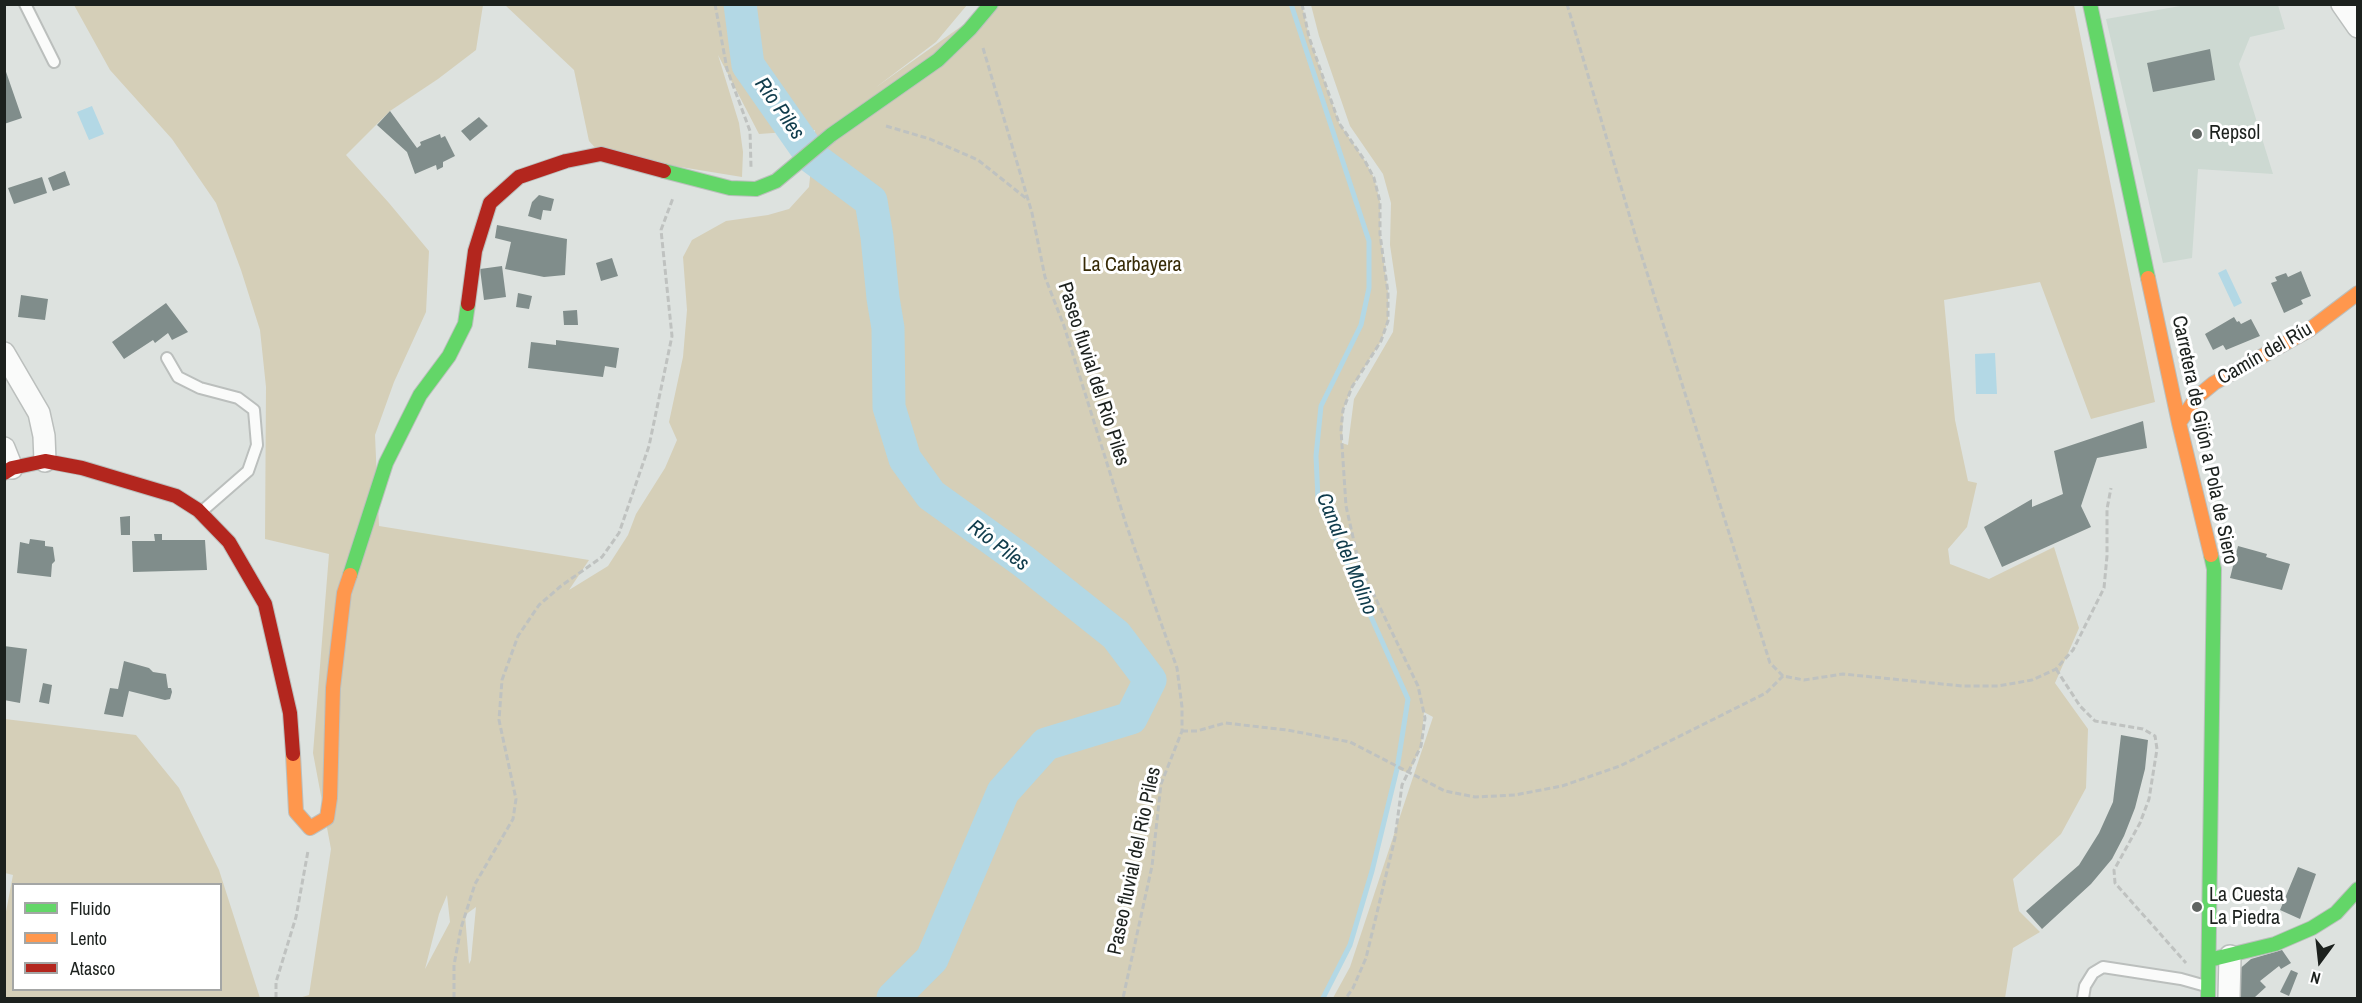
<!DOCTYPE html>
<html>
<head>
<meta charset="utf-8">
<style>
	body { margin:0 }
	#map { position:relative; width:2362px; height:1003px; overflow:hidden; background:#dde2df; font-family:"Archivo Narrow",sans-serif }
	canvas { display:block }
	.frame { position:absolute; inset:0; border:6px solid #1c211e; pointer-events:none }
	.legend { position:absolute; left:12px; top:883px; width:210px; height:108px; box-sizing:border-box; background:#fff; border:2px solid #a4a6a5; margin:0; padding:8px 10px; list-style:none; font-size:18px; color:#1c211e }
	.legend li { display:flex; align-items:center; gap:12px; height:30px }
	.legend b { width:30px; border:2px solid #a4a6a5 }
	.north { position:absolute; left:2290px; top:931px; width:60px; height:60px; -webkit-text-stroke:4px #fff; paint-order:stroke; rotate:195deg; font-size:16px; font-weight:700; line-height:24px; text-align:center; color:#1c211e }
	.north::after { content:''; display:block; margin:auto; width:21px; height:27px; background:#1c211e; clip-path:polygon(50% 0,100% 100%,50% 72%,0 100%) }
</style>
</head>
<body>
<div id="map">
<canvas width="2362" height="1003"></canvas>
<div class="frame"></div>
<ul class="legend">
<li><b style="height:8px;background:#63d668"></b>Fluido</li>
<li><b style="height:8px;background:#ff974d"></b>Lento</li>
<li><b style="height:8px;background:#b3261e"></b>Atasco</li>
</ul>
<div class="north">N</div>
</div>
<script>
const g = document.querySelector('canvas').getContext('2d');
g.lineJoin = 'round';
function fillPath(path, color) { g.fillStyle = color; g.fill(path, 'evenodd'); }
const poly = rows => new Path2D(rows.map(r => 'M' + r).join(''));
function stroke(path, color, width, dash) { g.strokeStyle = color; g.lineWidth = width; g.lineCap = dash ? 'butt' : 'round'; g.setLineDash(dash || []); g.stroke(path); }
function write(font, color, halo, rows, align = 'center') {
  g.font = font + ' "Archivo Narrow",sans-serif'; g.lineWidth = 6; g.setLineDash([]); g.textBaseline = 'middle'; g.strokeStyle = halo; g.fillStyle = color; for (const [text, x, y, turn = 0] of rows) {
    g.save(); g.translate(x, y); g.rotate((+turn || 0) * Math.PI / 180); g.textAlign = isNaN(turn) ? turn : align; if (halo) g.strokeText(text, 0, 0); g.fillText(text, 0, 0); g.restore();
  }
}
fillPath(poly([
	[2186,5,2278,5,2285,29,2250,37,2239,64,2273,174,2198,169,2192,258,2163,263,2106,19]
]), '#cdd9d2');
fillPath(poly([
	[74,5,483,5,476,50,438,79,390,111,346,155,389,203,429,251,426,312,394,382,375,435,379,526,589,560,569,590,608,566,628,535,636,514,665,468,677,440,669,422,683,357,687,310,683,257,692,240,726,221,768,215,789,209,809,187,815,130,759,134,718,55,739,123,743,152,742,177,601,154,589,141,574,70,505,5,967,5,936,42,875,88,991,5,1302,5,1309,37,1339,123,1365,161,1374,178,1380,202,1380,234,1388,293,1388,321,1381,341,1352,387,1343,410,1342,443,1348,445,1354,399,1393,332,1397,292,1390,245,1391,203,1383,174,1350,126,1319,36,1311,5,2074,5,2155,402,2091,419,2040,282,1944,300,1955,420,1968,481,1977,483,1967,527,1948,549,1950,564,1989,579,2054,547,2079,628,2055,683,2088,729,2086,788,2061,834,2013,879,2019,911,2040,932,2013,948,2005,998,1333,998,1350,967,1433,717,1424,712,1421,746,1409,773,1397,769,1372,871,1350,945,1323,998,299,998,309,995,331,849,313,753,329,554,265,539,266,387,260,330,241,270,216,203,172,139,110,70],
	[447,895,450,922,425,969,439,914],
	[476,907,471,960,469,964,465,915],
	[5,719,136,735,179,788,219,870,260,998,5,998,5,917,13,875,5,873],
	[220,884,220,990,14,990,14,884]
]), '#d5cfb8');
fillPath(poly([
	[92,106,104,134,89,140,77,112],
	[2226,269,2242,303,2234,307,2218,273],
	[1995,353,1997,394,1976,394,1975,354]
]), '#b3d8e5');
stroke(poly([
	[1291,4,1369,241,1369,288,1361,325,1321,406,1316,456,1318,499,1408,699,1397,769,1372,871,1350,945,1323,998]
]), '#b3d8e5', 5);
stroke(poly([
	[740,4,748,65,813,158,871,201,877,237,883,298,888,328,889,407,905,459,931,495,1023,561,1116,635,1150,680,1131,718,1046,744,1003,792,932,959,893,998]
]), '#b3d8e5', 33);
fillPath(poly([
	[2210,49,2215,80,2153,92,2147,63],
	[4,66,22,118,4,124],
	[390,111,417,148,421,145,420,142,440,134,441,138,445,136,455,156,443,162,443,167,437,170,436,165,415,174,407,152,377,125],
	[479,117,488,126,470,141,461,131],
	[65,171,70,185,53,191,48,178],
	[42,177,47,193,14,204,8,188],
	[539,195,554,199,551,211,543,210,541,220,528,216,532,202],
	[497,225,567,239,565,275,544,277,505,269,511,242,495,238],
	[612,258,618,276,601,281,596,263],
	[502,266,506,297,484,300,480,269],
	[2301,271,2311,296,2301,300,2303,304,2284,313,2271,283,2277,281,2275,277,2286,273,2288,277],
	[518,293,532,296,529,309,516,307],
	[21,295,48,299,45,320,18,317],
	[166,303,188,332,172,340,168,333,155,343,153,340,124,359,112,342],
	[577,310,578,325,564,325,563,311],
	[2234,317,2237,322,2239,321,2241,324,2251,319,2260,336,2226,350,2223,345,2213,350,2205,334],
	[556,340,619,348,616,368,605,366,603,377,528,368,531,342,556,345],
	[2143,421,2147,448,2097,458,2081,506,2091,527,2002,567,1984,527,2032,499,2032,507,2063,494,2054,451],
	[130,516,130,535,121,535,120,517],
	[154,534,162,534,162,540,205,540,207,570,133,572,132,541,155,541],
	[30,539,45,541,45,546,53,547,55,561,52,564,51,577,17,573,20,542,29,544],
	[2238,546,2267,554,2266,557,2290,564,2282,590,2230,578],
	[4,646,27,649,20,703,4,700],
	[124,661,149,668,153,672,166,674,168,688,171,688,172,692,170,699,165,700,129,691,123,717,104,714,110,688,118,689],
	[43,683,52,685,49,704,39,702],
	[2121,735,2148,740,2145,769,2135,808,2124,836,2112,859,2091,884,2042,929,2026,911,2079,865,2099,833,2113,802],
	[2298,867,2316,874,2300,919,2280,910],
	[2282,950,2291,963,2281,969,2279,966,2260,981,2266,987,2255,997,2238,998,2236,972,2251,959],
	[2291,970,2298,973,2289,996,2280,992]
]), '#808d8b');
const lane = poly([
	[25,4,54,62],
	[167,358,178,377,200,388,238,398,254,410,257,445,248,471,201,512],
	[2083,998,2085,986,2093,973,2103,967,2181,979,2206,986]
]);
const street = poly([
	[2342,4,2358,27],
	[4,353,39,413,44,436,45,461],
	[4,448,12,468],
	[2229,998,2230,956]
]);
const fast = poly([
	[2090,4,2148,278],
	[664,171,730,188,756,189,776,181,831,135,938,60,970,29,991,4],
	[350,575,386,463,420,395,449,356,465,324,468,304],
	[2209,960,2275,944,2312,928,2336,913,2358,889],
	[2208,998,2214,569,2211,555]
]);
const slow = poly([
	[2148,278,2179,423,2211,555],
	[2179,423,2197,397,2214,383,2309,330,2358,293],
	[293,754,296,812,310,828,327,818,330,798,333,688,344,593,350,575]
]);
const jam = poly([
	[468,304,475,251,490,203,519,177,566,161,601,154,664,171],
	[4,473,12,468,45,461,82,468,176,496,198,510,229,542,265,604,290,713,293,754]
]);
stroke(lane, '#bbbfbd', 14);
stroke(street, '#bbbfbd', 24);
stroke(fast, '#bbbfbd', 16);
stroke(slow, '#bbbfbd', 16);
stroke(jam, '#bbbfbd', 16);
stroke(poly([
	[715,4,727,69,750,131,751,167],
	[1302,4,1309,37,1339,123,1365,161,1374,178,1380,202,1380,234,1388,293,1388,321,1381,341,1352,387,1343,410,1341,430,1346,506,1359,564,1418,686,1425,718,1421,746,1402,785,1395,838,1366,958,1353,988,1346,998],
	[1567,4,1637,241,1770,663,1783,676,1804,680,1843,674,1962,686,1998,686,2032,680,2056,669,2073,650,2104,588,2107,556,2107,509,2111,488],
	[983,48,1032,213,1045,277,1064,326,1126,524,1177,668,1182,707,1182,731,1161,784,1152,866,1123,998],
	[886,126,930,139,978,160,1027,199],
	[2056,669,2080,706,2095,721,2143,729,2155,736,2157,749,2149,799,2140,823,2114,870,2115,883,2186,963],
	[1182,731,1197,731,1225,723,1287,730,1350,742,1445,791,1475,797,1515,795,1562,786,1620,766,1766,693,1783,676],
	[276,998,276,982,296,917,308,851],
	[454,998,454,965,461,928,475,884,513,819,516,799,499,720,502,680,518,636,539,605,561,586,602,557,619,533,649,446,672,336,661,230,673,198]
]), '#bfc2c0', 3, [6, 3]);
stroke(lane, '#fafbfa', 10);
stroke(street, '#fafbfa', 21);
stroke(fast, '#63d668', 14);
stroke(slow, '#ff974d', 14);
stroke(jam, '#b3261e', 14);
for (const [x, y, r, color] of [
	[2197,134,6,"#606562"],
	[2197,907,6,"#606562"]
]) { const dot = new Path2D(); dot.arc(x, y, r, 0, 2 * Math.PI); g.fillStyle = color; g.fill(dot); stroke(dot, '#fff', 2); }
write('20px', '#1c211e', '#fff', [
	["Repsol",2209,134],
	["La Cuesta",2209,896],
	["La Piedra",2209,919]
], 'left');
write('20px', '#372b07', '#fff', [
	["La Carbayera",1132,266]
]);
write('20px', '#1c211e', '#fff', [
	["Camín del Ríu",2265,354,-30],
	["Paseo fluvial del Rio Piles",1093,374,72],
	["Carretera de Gijón a Pola de Siero",2204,440,78],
	["Paseo fluvial del Rio Piles",1135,861,-78]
]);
write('italic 21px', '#103c4c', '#fff', [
	["Río Piles",779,109,55],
	["Río Piles",998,546,37],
	["Canal del Molino",1346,554,68]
]);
</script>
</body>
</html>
